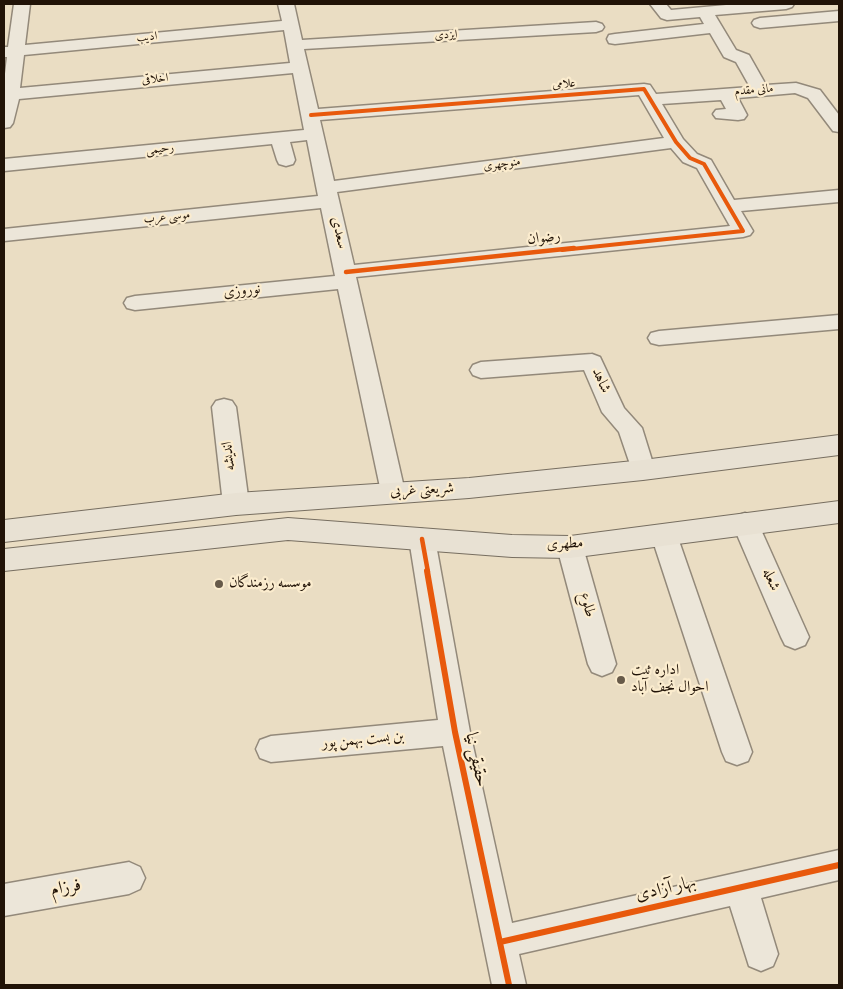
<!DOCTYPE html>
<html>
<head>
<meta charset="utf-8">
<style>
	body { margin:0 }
	#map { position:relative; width:843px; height:989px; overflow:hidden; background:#eaddc3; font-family:Vollkorn,serif }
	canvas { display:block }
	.frame { position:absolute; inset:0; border:5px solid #211307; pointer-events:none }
</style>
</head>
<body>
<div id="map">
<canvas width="843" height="989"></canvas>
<div class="frame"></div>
</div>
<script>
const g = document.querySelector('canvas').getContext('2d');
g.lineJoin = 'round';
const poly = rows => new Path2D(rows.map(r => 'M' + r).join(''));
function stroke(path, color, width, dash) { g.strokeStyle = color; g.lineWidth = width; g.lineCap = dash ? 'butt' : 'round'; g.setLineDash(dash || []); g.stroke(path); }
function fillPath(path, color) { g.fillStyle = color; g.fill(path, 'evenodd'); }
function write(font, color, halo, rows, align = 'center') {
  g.font = font + ' Vollkorn,Amiri,serif'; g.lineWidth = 4.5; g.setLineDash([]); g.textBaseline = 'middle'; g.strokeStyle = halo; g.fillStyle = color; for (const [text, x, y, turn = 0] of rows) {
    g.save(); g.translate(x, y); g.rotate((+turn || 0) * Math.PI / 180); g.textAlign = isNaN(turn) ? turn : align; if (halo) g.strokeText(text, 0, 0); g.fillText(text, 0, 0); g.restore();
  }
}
const minor = poly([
	[14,4,30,4,25,45,282,21,278,4,294,4,302,40,596,22,602,24,604,27,602,30,596,32,304,49,318,109,644,84,650,85,656,94,750,87,736,62,724,57,710,33,615,44,609,43,607,39,609,35,615,34,704,24,700,17,667,20,661,18,650,4,666,4,671,10,737,4,794,4,792,7,786,9,715,15,736,50,749,55,766,85,796,83,820,90,839,115,839,132,833,131,808,98,795,93,738,98,747,115,744,119,738,120,716,118,713,114,716,110,726,109,721,100,662,104,683,139,697,154,711,160,734,200,839,190,839,202,741,211,753,231,750,235,743,237,356,277,405,492,402,499,393,501,384,499,381,492,338,289,135,310,127,308,124,303,127,298,135,296,335,276,321,208,4,241,4,229,318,196,307,140,290,142,295,160,293,164,286,166,279,164,277,160,272,144,4,171,4,159,304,130,293,73,19,99,13,123,10,127,4,128,4,82,7,57,4,57,4,47,8,47,14,4],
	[284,30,290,63,20,88,24,55,284,30],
	[639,95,664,138,334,181,320,120,639,95],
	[671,148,683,162,697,168,730,226,354,265,337,192,671,148],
	[839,11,839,21,760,28,754,26,752,23,754,20,760,18,839,11],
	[839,315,839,329,659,345,651,343,648,338,651,333,659,331,839,315],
	[592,354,600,357,624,408,642,428,655,470,652,476,643,479,634,476,619,432,602,412,584,370,481,378,473,375,470,370,473,365,481,362,592,354],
	[224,399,232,401,236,407,249,504,245,511,236,514,227,511,223,504,212,407,216,401,224,399],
	[745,513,754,516,758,523,809,637,805,645,795,649,785,645,781,637,732,523,736,516,745,513],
	[664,525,673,528,677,535,752,752,748,761,737,765,726,761,722,752,651,535,655,528,664,525],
	[422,529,431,532,435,539,470,732,512,923,839,850,839,880,761,898,778,954,773,966,761,971,749,966,730,906,519,954,526,985,492,985,443,746,271,762,260,758,256,749,260,740,271,736,438,720,409,539,413,532,422,529],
	[570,537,579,540,583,547,616,664,612,672,602,676,592,672,588,664,557,547,561,540,570,537],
	[129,862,140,867,145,878,140,889,129,894,4,916,4,884,129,862]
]);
const major = poly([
	[839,435,839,455,643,480,469,498,236,515,4,542,4,520,236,493,469,478,643,460,839,435],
	[839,501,839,523,570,558,512,557,288,540,4,571,4,549,288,518,512,535,570,536,839,501]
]);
stroke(minor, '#93897a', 3);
stroke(major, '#776e60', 2);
fillPath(minor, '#ece6d9');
fillPath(major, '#e8e1d3');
stroke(poly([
	[311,115,644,89,676,142,690,158,704,164,743,231,562,250]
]), '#e8590c', 4);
stroke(poly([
	[346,272,574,248],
	[422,539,428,572]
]), '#e8590c', 4.5);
stroke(poly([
	[427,571,455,732,509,985],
	[500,942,839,865]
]), '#e8590c', 6);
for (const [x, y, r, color] of [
	[219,584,5,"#675a49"],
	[621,680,5,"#675a49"]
]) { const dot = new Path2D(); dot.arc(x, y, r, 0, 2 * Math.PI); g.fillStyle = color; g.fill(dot); stroke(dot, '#fbecce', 2); }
write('12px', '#211307', '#fbecce', [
	["ایزدی",446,36,-3],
	["ادیب",147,38,-5],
	["اخلاقی",155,80,-5],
	["علامی",564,85,-4],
	["مانی مقدم",754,91,-5],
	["رحیمی",160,150,-6],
	["منوچهری",502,165,-8],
	["موسی عرب",167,218,-6]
]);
write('15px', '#211307', '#fbecce', [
	["سعدی",338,233,77],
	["رضوان",544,239,-6],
	["نوروزی",242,292,-6],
	["شاهد",600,381,66],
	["اندیشه",230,456,-97],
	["شریعتی غربی",422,491,-3],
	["مطهری",565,545,-2],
	["شعله",770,580,67],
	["طلوع",586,605,75],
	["بن بست بهمن پور",363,741,-5]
]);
write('15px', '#211307', '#fbecce', [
	["موسسه رزمندگان",229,584],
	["اداره ثبت",631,671],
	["احوال نجف آباد",631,688]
], 'left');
write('18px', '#211307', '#fbecce', [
	["حقیقی نیا",475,760,78],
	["فرزام",66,889,-10],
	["بهار آزادی",666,890,-13]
]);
</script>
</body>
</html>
